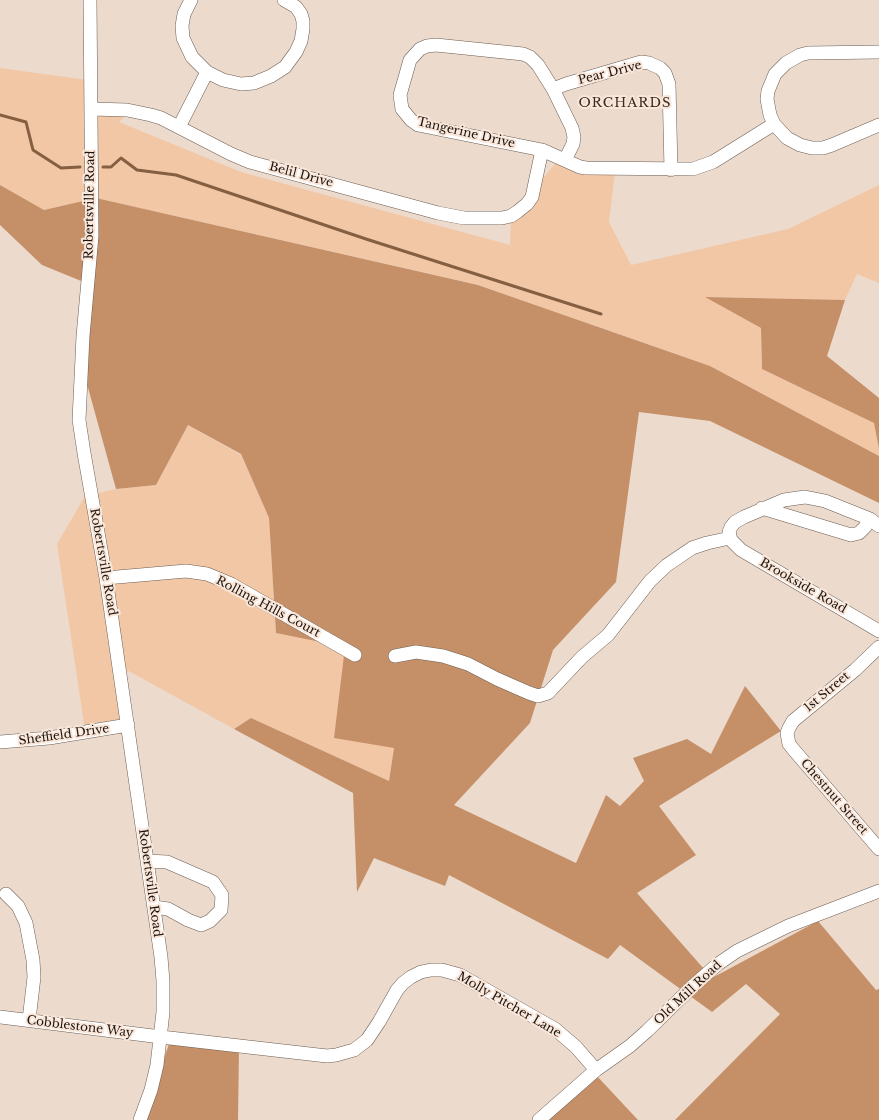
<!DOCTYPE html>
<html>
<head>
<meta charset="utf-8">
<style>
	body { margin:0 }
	canvas { display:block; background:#ecdacd }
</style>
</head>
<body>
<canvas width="879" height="1120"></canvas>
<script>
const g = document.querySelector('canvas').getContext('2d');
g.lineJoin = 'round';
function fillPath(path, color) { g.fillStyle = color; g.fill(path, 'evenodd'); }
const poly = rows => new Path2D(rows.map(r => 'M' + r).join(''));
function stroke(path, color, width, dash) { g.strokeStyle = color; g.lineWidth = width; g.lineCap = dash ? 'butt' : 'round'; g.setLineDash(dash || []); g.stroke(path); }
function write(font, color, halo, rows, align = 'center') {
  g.font = font + ' "Libre Baskerville",serif'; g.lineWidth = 4; g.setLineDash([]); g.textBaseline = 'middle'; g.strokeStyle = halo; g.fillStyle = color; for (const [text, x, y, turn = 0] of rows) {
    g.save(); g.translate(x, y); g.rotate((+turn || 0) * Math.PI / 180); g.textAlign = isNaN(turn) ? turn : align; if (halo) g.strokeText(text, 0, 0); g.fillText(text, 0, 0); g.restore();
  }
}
fillPath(poly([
	[0,68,95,81,96,104,130,111,119,122,241,172,510,245,511,217,559,159,615,172,609,222,631,265,788,229,879,185,879,283,857,274,845,300,706,297,761,328,762,369,874,423,879,449,879,456,710,366,479,285,96,198,44,210,0,185],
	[188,425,241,455,269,518,276,633,345,647,394,747,389,781,251,718,234,729,125,669,133,728,86,737,57,544,85,496,116,489,156,485]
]), '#f2c7a6');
fillPath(poly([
	[0,185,44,210,96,198,478,285,710,366,879,456,879,503,710,421,639,412,616,582,553,650,530,723,454,805,576,863,606,795,620,806,644,781,633,758,687,739,711,754,745,686,781,731,659,806,696,855,637,893,712,978,818,921,876,990,879,989,879,1120,675,1120,780,1014,746,984,712,1012,620,945,608,959,449,875,445,886,374,858,357,892,353,793,234,729,251,718,389,781,394,748,334,738,345,647,276,633,269,518,241,454,188,425,156,485,116,489,87,384,91,285,42,265,0,225],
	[705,297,845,300,827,356,879,398,879,449,874,423,762,369,761,328],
	[169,1044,239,1049,238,1120,143,1120],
	[596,1075,638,1120,536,1120]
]), '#c59067');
stroke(poly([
	[0,115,26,122,33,150,61,168,80,167],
	[103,167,111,167,121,158,137,170,176,175,366,239,601,314]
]), '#855f41', 3);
const minor = poly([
	[90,0,92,236,83,336,79,420,84,453,106,578,161,957,163,981,163,1012,157,1065,151,1090,140,1120],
	[191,0,184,14,182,26,183,38,192,57,207,72,223,80,241,84,254,83,271,76,285,67,296,52,301,41,303,29,303,21,301,14,296,7,284,0],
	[879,52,808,53,800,55,786,63,775,74,768,91,767,99,770,115,774,124,787,138,800,145,812,148,823,148,832,145,879,125],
	[553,89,566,84,641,62,649,63,660,68,665,73,669,84,671,170],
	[91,109,127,110,151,115,161,118,231,154,250,162,438,213,464,218,502,218,511,216,517,212,527,204,532,197,542,150],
	[179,127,207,72],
	[565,160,573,144,574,137,572,128,553,89,538,65,530,57,523,54,436,45,427,46,420,49,410,60,400,95,402,109,411,120,418,125,542,150,580,167,586,168,693,169,713,162,774,124],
	[762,508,851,535,859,533,865,527,870,519],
	[879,526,870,519,825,501,805,497,784,500,744,517,735,522,731,527,729,532,731,540,741,550,879,631],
	[106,578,186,571,207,574,231,584,355,655],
	[879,647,855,670,793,721,789,728,787,733,789,744,793,749,879,849],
	[395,656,416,652,443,656,468,664,497,679,529,693,538,696,548,693,582,657,608,635,650,581,667,565,692,548,707,543,730,538],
	[0,742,49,738,128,725],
	[147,861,167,862,213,882,222,895,221,910,210,921,201,925,188,920,168,909,154,907],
	[6,894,18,906,26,923,33,960,34,977,29,1020],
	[0,1017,161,1037,327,1056,336,1055,354,1050,367,1040,379,1022,397,990,403,983,411,977,421,972,431,970,442,970,460,975,555,1029,576,1047,596,1070],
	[539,1120,596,1070,630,1046,647,1031,694,985,718,964,737,951,788,926,879,891]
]);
stroke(minor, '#6c5d51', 14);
stroke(minor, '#fff', 13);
write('12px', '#1b1510', '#fae7da', [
	["Pear Drive",610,73,-14],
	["Tangerine Drive",466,133,13],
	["Belil Drive",301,175,15],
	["Robertsville Road",90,205,-89],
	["Robertsville Road",103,562,80],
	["Brookside Road",803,586,30],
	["Rolling Hills Court",268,607,28],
	["1st Street",827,692,-40],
	["Sheffield Drive",64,735,-8],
	["Chestnut Street",834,797,49],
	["Robertsville Road",150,883,82],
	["Old Mill Road",688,993,-43],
	["Molly Pitcher Lane",509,1005,30],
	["Cobblestone Way",80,1027,7]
]);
g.letterSpacing = '1px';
write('13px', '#3a2c22', '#fae7da', [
	["ORCHARDS",625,103]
]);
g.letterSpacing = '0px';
</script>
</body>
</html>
